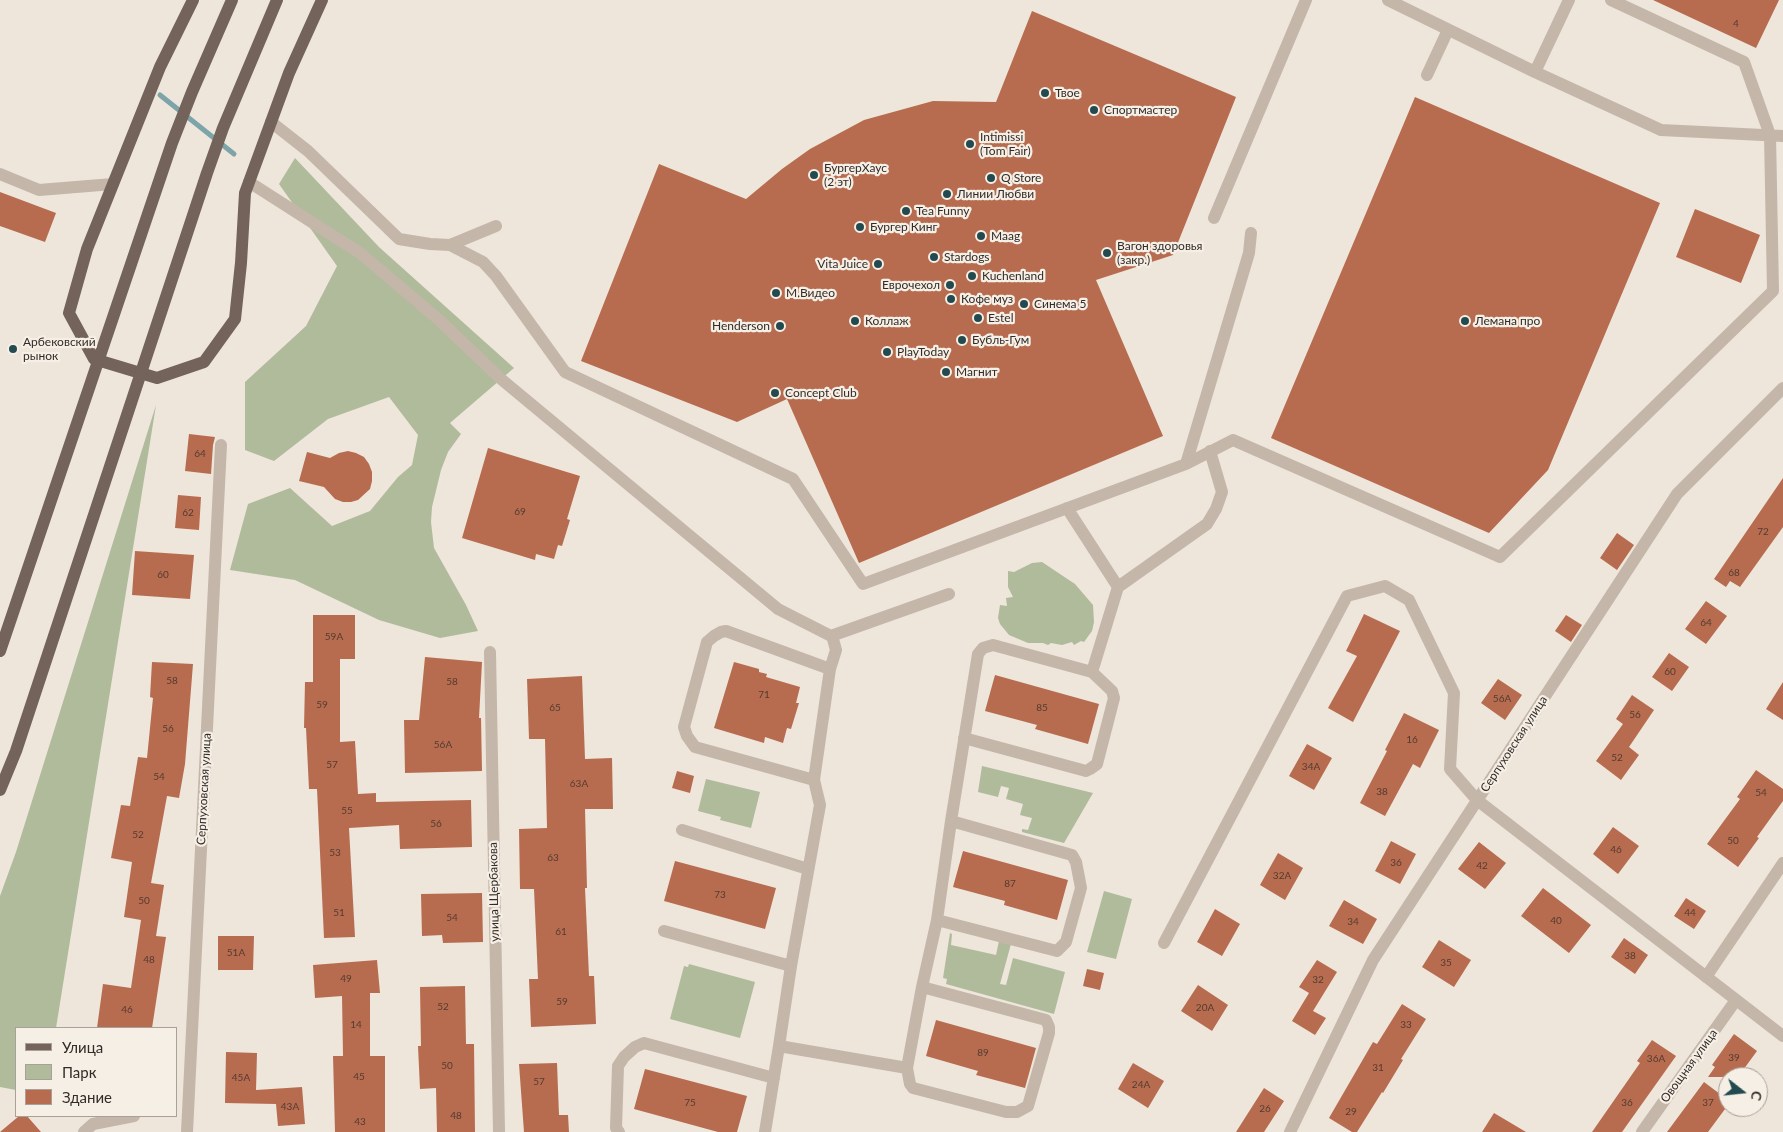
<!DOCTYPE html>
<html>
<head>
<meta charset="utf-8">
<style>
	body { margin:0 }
	#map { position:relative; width:1783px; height:1132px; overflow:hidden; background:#eee5db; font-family:Lato,sans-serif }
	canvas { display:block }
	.legend { position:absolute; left:15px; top:1027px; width:162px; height:90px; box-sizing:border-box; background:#f6efe6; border:1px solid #a8a19a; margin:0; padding:6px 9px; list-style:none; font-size:15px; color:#322b27 }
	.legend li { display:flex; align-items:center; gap:10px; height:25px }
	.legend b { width:25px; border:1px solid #a8a19a }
	.north { position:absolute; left:1718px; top:1067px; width:50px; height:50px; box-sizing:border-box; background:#f6efe6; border:1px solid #a8a19a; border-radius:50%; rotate:106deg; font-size:14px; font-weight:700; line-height:20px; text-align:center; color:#322b27 }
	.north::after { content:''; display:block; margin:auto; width:18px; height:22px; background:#224a4f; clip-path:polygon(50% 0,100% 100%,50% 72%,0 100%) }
</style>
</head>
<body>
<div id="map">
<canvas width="1783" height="1132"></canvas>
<ul class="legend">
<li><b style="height:6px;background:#73635a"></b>Улица</li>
<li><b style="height:14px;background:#b0bb9c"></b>Парк</li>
<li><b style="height:14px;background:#b76c4f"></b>Здание</li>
</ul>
<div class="north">С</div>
</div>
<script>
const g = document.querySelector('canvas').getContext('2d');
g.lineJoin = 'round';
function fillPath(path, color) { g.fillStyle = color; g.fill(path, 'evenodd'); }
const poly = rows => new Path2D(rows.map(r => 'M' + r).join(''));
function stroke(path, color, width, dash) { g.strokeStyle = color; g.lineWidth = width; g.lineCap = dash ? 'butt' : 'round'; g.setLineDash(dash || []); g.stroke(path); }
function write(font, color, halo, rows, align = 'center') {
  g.font = font + ' Lato,sans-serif'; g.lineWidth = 4.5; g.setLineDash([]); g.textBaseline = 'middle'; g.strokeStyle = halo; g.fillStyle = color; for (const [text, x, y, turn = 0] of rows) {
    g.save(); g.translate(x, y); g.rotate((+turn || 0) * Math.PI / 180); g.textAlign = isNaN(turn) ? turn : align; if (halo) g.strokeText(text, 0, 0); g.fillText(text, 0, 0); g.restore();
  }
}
fillPath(poly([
	[295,158,379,247,514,368,450,423,461,434,448,452,441,470,432,507,431,522,434,548,466,605,478,631,440,638,379,620,295,580,230,570,248,504,290,488,332,526,370,511,398,477,412,465,418,435,389,397,328,419,274,461,245,450,245,382,306,326,337,266,279,184],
	[156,405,56,1028,16,1028,16,1090,0,1087,0,896,16,852],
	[1042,562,1075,584,1093,605,1094,622,1092,631,1084,642,1081,641,1074,645,1072,642,1062,645,1051,643,1048,645,1043,643,1028,643,1009,635,1000,624,998,618,1000,605,1007,606,1006,598,1013,597,1008,587,1008,571,1014,572,1032,563],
	[982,766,1093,793,1064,843,1022,832,1022,829,1028,830,1032,818,1020,815,1023,804,1006,799,1009,788,1001,786,998,797,978,792],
	[706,779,760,792,751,828,720,820,721,817,698,811],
	[1104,891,1132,899,1116,959,1087,952],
	[950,933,952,934,951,945,996,955,999,941,1011,944,1000,984,1006,985,1013,958,1065,972,1054,1014,946,984,947,979,943,978],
	[689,964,755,982,740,1038,670,1019,684,966,688,967]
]), '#b0bb9c');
stroke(poly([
	[160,95,234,154]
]), '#7da4a8', 5);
fillPath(poly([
	[1653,0,1779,0,1756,48],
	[1032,11,1236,97,1173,255,1096,280,1163,436,859,563,787,399,737,422,581,361,659,164,746,199,782,169,810,149,864,120,933,101,996,102],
	[1415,97,1660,203,1548,470,1489,533,1271,438],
	[0,192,56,213,45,242,0,226],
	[1695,209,1760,235,1741,283,1676,257],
	[189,434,215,437,213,445,211,474,185,471],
	[488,448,580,476,567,519,570,520,562,546,558,545,554,559,536,554,535,560,462,538],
	[348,451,356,453,364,457,369,464,372,472,372,481,370,489,358,500,351,502,343,502,335,499,324,487,299,481,307,452,330,458,339,453],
	[1783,478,1783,527,1740,587,1730,581,1726,587,1714,579],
	[178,495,201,497,199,530,175,528],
	[1617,533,1634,545,1617,570,1600,558],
	[135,551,194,555,190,599,132,595],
	[1706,601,1727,616,1706,644,1685,629],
	[1364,614,1400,631,1353,722,1328,708,1357,656,1346,651],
	[313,615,355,615,355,659,340,659,340,742,355,741,358,794,376,793,376,802,471,800,472,847,400,849,399,825,349,828,355,937,324,938,317,789,309,789,306,728,304,728,305,682,313,682],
	[1566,615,1582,625,1571,642,1555,631],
	[1669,653,1689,667,1672,691,1652,677],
	[425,657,482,662,479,718,481,718,482,771,405,773,404,720,419,720],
	[152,662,193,664,185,764,179,798,167,796,151,883,164,885,156,936,166,937,152,1028,97,1028,103,984,131,988,141,920,124,917,132,862,111,858,121,805,130,806,138,757,147,758,153,698,150,697],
	[734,662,759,669,759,672,767,674,766,677,800,687,796,703,799,703,791,729,787,728,783,743,765,737,764,743,714,728],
	[995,675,1099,704,1088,744,1035,729,1037,725,985,711],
	[582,676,585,759,612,758,613,809,585,809,587,888,585,888,589,976,594,976,596,1024,531,1027,529,979,538,979,534,889,520,889,519,829,547,828,545,739,529,739,527,679],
	[1498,679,1522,695,1505,720,1481,703],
	[1783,682,1783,720,1766,709],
	[1632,695,1654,710,1629,747,1639,755,1621,780,1596,761,1623,724,1616,719],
	[1404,713,1439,730,1420,768,1413,764,1385,816,1360,803,1387,751,1385,750],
	[1307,744,1332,758,1314,790,1289,776],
	[1756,770,1783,789,1783,801,1757,837,1759,838,1738,867,1707,844,1740,799,1737,797],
	[677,771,694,776,690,793,672,788],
	[1613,827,1639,846,1618,874,1593,854],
	[1391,841,1416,854,1400,884,1375,871],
	[1479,842,1506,863,1485,889,1458,869],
	[963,851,1068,880,1057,920,1004,905,1005,901,953,887],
	[1278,853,1303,868,1285,900,1260,885],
	[675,861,776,888,765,929,664,901],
	[1543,888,1591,925,1569,953,1521,916],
	[482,893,483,942,443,943,442,935,422,936,421,894],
	[1686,898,1706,911,1694,929,1674,916],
	[1344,900,1377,919,1363,944,1329,926],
	[1215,909,1240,924,1222,956,1197,942],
	[218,936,254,936,253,970,218,970],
	[1624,938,1648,955,1635,974,1611,957],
	[1439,940,1471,960,1454,987,1422,967],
	[377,960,380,993,370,993,370,1056,385,1056,385,1132,335,1132,333,1056,343,1056,342,996,315,998,313,965],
	[1317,960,1337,972,1313,1011,1326,1018,1315,1035,1292,1021,1309,993,1299,987],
	[1087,969,1104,973,1100,990,1083,986],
	[1198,985,1228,1005,1212,1031,1181,1011],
	[465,986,466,1044,474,1044,475,1132,437,1132,436,1088,420,1089,418,1046,421,1046,420,987],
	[1402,1004,1426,1019,1401,1059,1403,1060,1383,1093,1382,1092,1357,1132,1352,1132,1329,1118,1373,1042,1377,1044],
	[936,1020,1036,1048,1025,1088,976,1075,978,1071,926,1056],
	[1734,1034,1757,1051,1738,1077,1708,1077,1715,1067,1712,1065],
	[1652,1040,1676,1056,1622,1132,1592,1132,1640,1063,1637,1061],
	[226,1052,257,1053,256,1090,302,1087,305,1124,278,1126,276,1104,225,1103],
	[557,1063,559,1115,568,1115,569,1132,524,1132,519,1064],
	[1133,1063,1164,1081,1148,1108,1118,1089],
	[645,1069,747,1096,737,1132,718,1132,634,1109],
	[1704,1082,1728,1100,1728,1105,1708,1132,1667,1132],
	[1264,1088,1284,1101,1264,1132,1236,1132],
	[1494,1113,1526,1132,1482,1132],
	[19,1116,27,1116,41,1132,0,1132]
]), '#b76c4f');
stroke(poly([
	[1388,0,1535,72,1661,130,1783,136],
	[1535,72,1569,0],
	[1427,75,1448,30],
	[271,122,308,151,399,239,430,244,450,245,496,226],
	[0,174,39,190,113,184],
	[249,182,360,253,438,319,501,379,778,609,831,636,833,639,836,650,830,669,814,780,820,805,791,966,779,1046,907,1068],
	[1214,218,1306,0],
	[450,245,483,262,496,276,565,372,793,479,863,584,1186,464,1249,253,1251,233],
	[1186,464,1233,440,1500,557,1773,291,1770,135,1744,62,1611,0],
	[1067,508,1118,587,1207,524,1216,509,1222,492,1210,451],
	[831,636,949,594],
	[490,652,499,1132],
	[964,738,1086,771,1090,769,1097,764,1114,698,1112,691,1092,672],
	[814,780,695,747,687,736,684,727,707,642,714,636,721,632,726,631,830,669],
	[682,830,808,869],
	[937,920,1057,951,1066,942,1081,888,1076,862,1072,855,951,821],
	[664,931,791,966],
	[1164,943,1347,596,1385,586,1409,600,1454,693,1450,769,1477,800,1783,1036],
	[1706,977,1783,863],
	[922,987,1046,1020,1049,1027,1049,1033,1028,1106,1017,1112,1006,1112,913,1088,910,1084,907,1068,922,987,937,920,951,821,978,654,983,648,993,645,1092,672,1118,587],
	[84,1132,93,1124,134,1116],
	[187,1132,221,445],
	[619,1132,616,1128,618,1066,624,1057,635,1047,644,1043,774,1078],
	[765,1132,779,1046],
	[1290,1132,1373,960,1677,494,1783,388],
	[1642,1132,1736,1000]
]), '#c4b6a8', 12);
stroke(poly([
	[193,0,160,67,87,249,69,313,94,359,157,378,204,362,235,319,241,263,245,193,289,73,322,0]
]), '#73635a', 12);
stroke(poly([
	[0,651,172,143,192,92,232,0],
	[0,790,16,751,207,173,223,128,277,0]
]), '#73635a', 12);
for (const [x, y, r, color] of [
	[1045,93,5,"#224a4f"],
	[1094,110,5,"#224a4f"],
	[970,144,5,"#224a4f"],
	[814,175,5,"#224a4f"],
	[991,178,5,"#224a4f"],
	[947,194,5,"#224a4f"],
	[906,211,5,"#224a4f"],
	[860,227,5,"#224a4f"],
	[981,236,5,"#224a4f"],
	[1107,253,5,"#224a4f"],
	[934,257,5,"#224a4f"],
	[878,264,5,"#224a4f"],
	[972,276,5,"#224a4f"],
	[950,285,5,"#224a4f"],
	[776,293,5,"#224a4f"],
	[951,299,5,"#224a4f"],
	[1024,304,5,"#224a4f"],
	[978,318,5,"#224a4f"],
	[855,321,5,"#224a4f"],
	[1465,321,5,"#224a4f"],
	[780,326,5,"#224a4f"],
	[962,340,5,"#224a4f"],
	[13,349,5,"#224a4f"],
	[887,352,5,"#224a4f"],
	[946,372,5,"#224a4f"],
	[775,393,5,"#224a4f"]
]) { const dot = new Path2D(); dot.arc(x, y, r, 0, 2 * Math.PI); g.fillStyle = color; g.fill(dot); stroke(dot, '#f6efe6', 2); }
write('10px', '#533b31', null, [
	["4",1736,24],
	["64",200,454],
	["69",520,512],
	["62",188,513],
	["72",1763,532],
	["68",1734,573],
	["60",163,575],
	["64",1706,623],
	["59А",334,637],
	["60",1670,672],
	["58",172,681],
	["58",452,682],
	["71",764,695],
	["56А",1502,699],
	["59",322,705],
	["65",555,708],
	["85",1042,708],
	["56",1635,715],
	["56",168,729],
	["16",1412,740],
	["56А",443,745],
	["52",1617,758],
	["57",332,765],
	["34А",1311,767],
	["54",159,777],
	["63А",579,784],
	["38",1382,792],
	["54",1761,793],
	["55",347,811],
	["56",436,824],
	["52",138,835],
	["50",1733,841],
	["46",1616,850],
	["53",335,853],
	["63",553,858],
	["36",1396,863],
	["42",1482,866],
	["32А",1282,876],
	["87",1010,884],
	["73",720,895],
	["50",144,901],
	["51",339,913],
	["44",1690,913],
	["54",452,918],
	["40",1556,921],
	["34",1353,922],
	["61",561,932],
	["51А",236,953],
	["38",1630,956],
	["48",149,960],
	["35",1446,963],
	["49",346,979],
	["32",1318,980],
	["59",562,1002],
	["52",443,1007],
	["20А",1205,1008],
	["46",127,1010],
	["14",356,1025],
	["33",1406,1025],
	["89",983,1053],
	["39",1734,1058],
	["36А",1656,1059],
	["50",447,1066],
	["31",1378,1068],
	["45",359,1077],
	["45А",241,1078],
	["57",539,1082],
	["24А",1141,1085],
	["75",690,1103],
	["36",1627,1103],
	["37",1708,1103],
	["43А",290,1107],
	["26",1265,1109],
	["29",1351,1112],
	["48",456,1116],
	["43",360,1122]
]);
write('12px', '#322b27', '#f6efe6', [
	["Твое",1055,93],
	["Спортмастер",1104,110],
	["Intimissi",980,137],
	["(Tom Fair)",980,151],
	["БургерХаус",824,168],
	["(2 эт)",824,182],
	["Q Store",1001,178],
	["Линии Любви",957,194],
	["Tea Funny",916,211],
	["Бургер Кинг",870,227],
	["Maag",991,236],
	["Вагон здоровья",1117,246],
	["(закр.)",1117,260],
	["Stardogs",944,257],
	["Vita Juice",868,264,"right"],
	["Kuchenland",982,276],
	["Еврочехол",940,285,"right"],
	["М.Видео",786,293],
	["Кофе муз",961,299],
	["Синема 5",1034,304],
	["Estel",988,318],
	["Коллаж",865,321],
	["Лемана про",1475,321],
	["Henderson",770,326,"right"],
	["Бубль-Гум",972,340],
	["Арбековский",23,342],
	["рынок",23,356],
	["PlayToday",897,352],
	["Магнит",956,372],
	["Concept Club",785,393]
], 'left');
write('12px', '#322b27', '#f6efe6', [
	["Серпуховская улица",1514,744,-57],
	["Серпуховская улица",204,789,-87],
	["улица Щербакова",494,892,-91],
	["Овощная улица",1689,1066,-54]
]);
</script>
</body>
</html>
